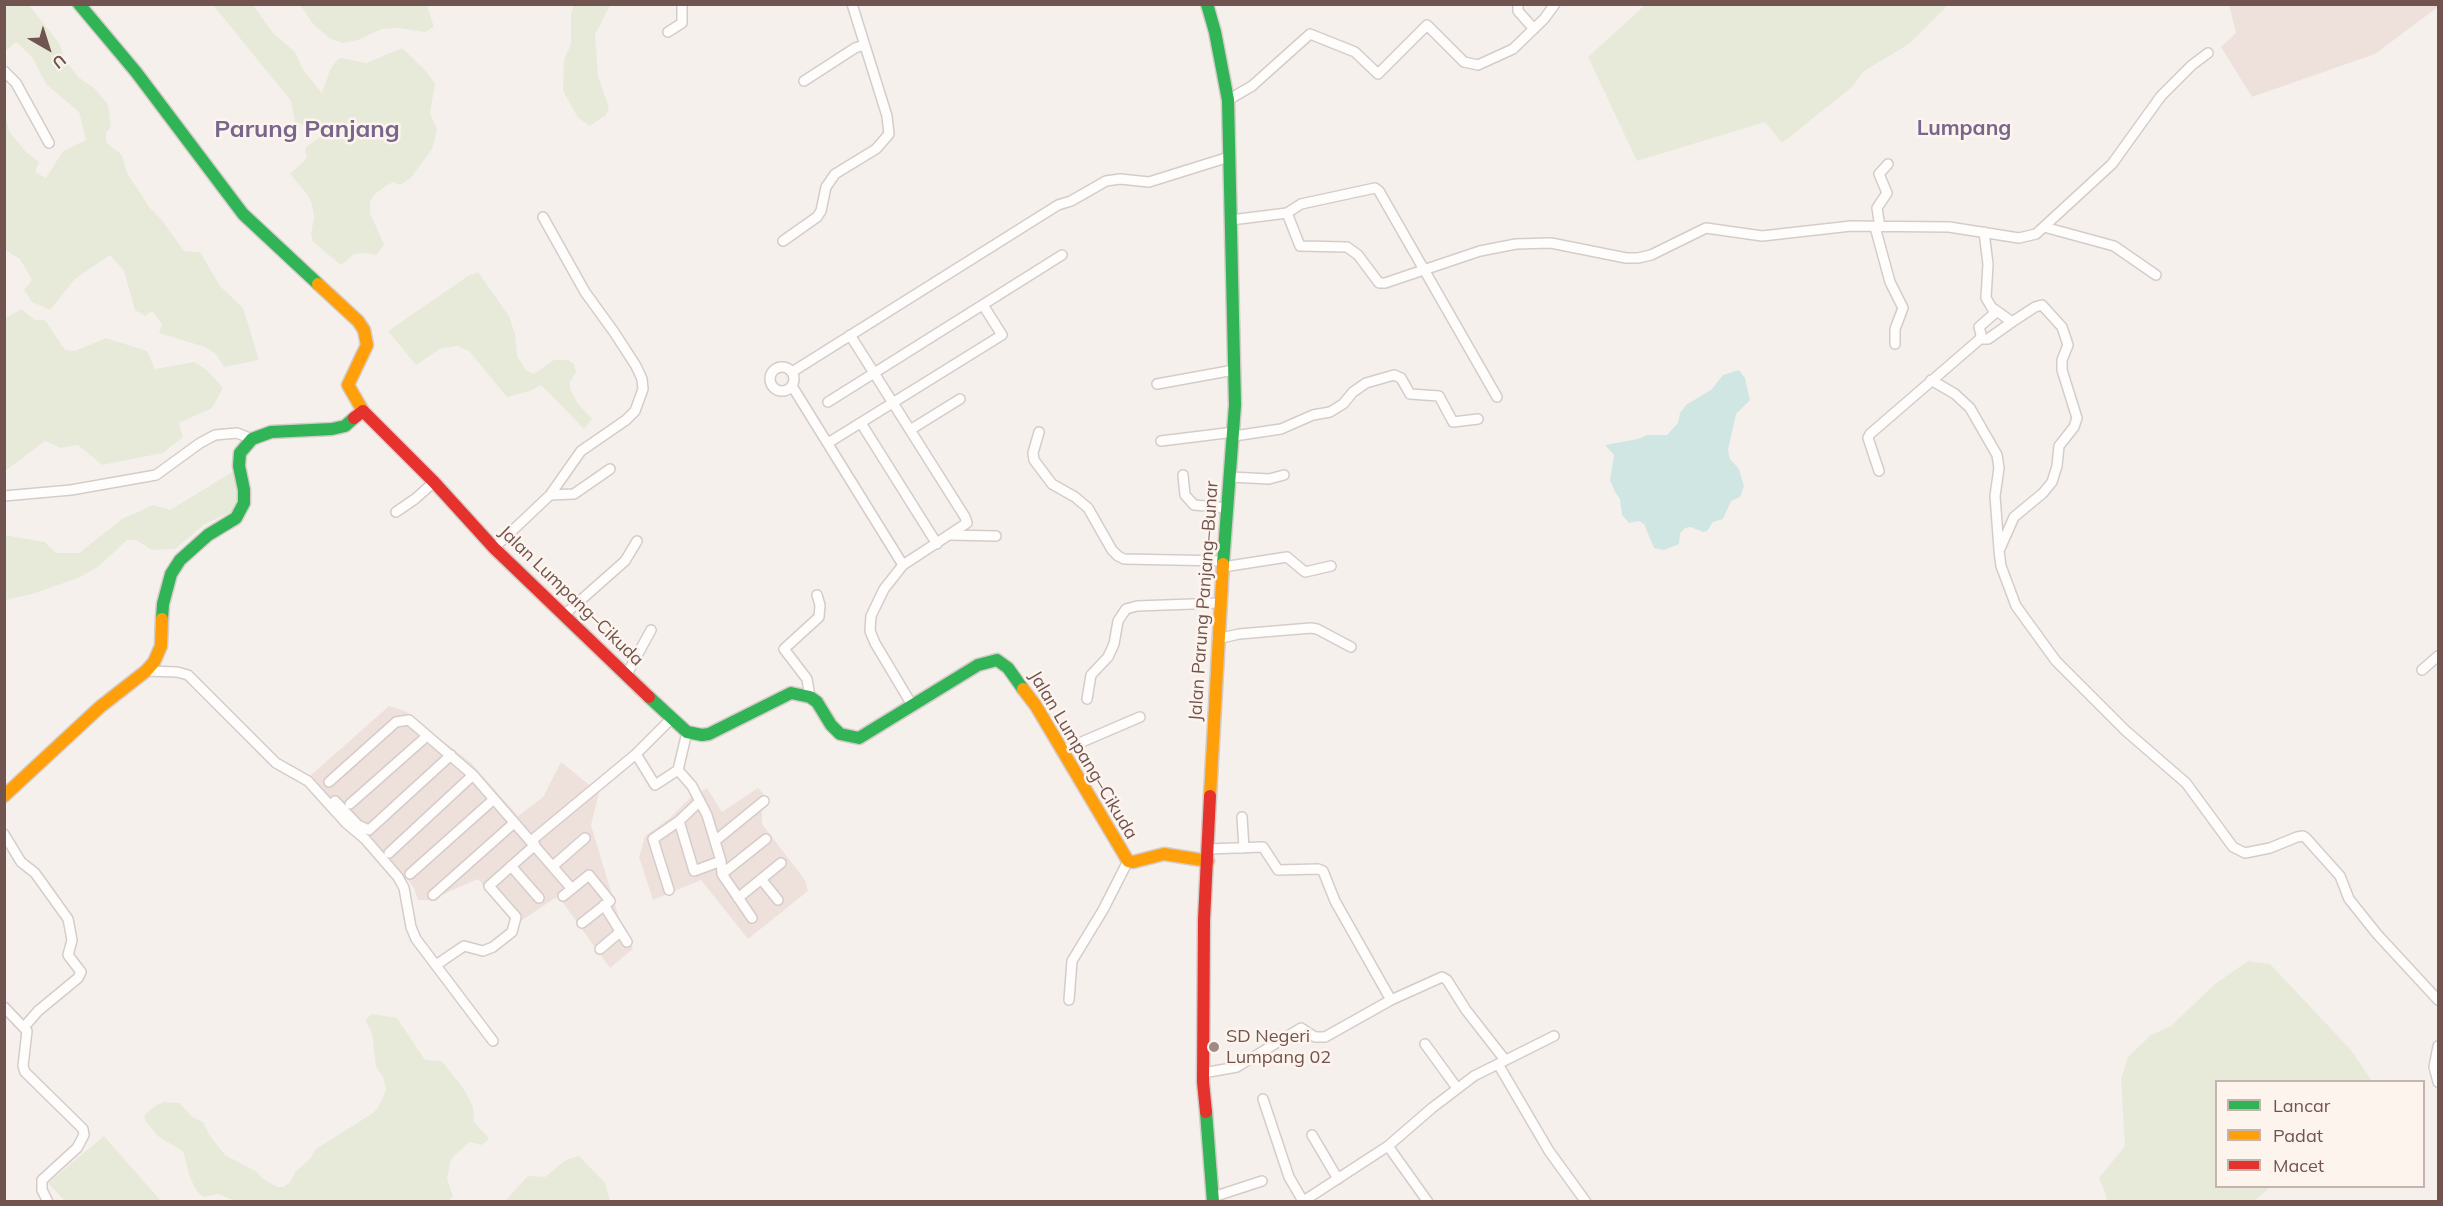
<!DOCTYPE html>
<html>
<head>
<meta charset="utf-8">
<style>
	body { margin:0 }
	#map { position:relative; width:2443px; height:1206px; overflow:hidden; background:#f6f0ed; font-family:Mulish,sans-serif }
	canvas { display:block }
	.frame { position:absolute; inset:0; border:6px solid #71534f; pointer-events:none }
	.legend { position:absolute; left:2215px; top:1080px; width:210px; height:108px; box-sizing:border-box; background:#fdf4ee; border:2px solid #c5b4ae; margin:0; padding:8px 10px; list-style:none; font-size:18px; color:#71534f }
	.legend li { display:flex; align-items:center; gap:12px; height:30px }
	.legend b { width:30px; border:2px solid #c5b4ae }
	.north { position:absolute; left:18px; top:18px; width:60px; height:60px; -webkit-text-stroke:4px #fdf4ee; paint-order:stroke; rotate:141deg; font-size:16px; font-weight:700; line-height:24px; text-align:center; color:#71534f }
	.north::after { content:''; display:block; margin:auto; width:21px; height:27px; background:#71534f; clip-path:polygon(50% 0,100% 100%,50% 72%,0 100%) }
</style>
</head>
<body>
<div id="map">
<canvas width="2443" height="1206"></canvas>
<div class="frame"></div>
<ul class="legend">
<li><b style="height:8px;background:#30b455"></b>Lancar</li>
<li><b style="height:8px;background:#ff9f0a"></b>Padat</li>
<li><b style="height:8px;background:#e5322d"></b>Macet</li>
</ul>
<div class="north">U</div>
</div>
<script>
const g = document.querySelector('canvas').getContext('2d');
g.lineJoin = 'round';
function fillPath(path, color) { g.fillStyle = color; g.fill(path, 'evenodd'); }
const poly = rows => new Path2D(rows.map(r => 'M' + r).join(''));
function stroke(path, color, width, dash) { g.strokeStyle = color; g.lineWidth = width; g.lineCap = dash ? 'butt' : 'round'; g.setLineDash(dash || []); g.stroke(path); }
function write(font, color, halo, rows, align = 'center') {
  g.font = font + ' Mulish,sans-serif'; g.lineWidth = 5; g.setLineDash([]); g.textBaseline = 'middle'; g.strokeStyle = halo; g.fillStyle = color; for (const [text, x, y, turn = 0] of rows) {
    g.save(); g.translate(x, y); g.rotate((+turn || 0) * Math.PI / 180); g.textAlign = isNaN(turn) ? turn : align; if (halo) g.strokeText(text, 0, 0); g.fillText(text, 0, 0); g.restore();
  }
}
fillPath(poly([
	[2229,5,2438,4,2438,7,2375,54,2252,97,2221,47,2236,33],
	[389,706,405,711,471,763,518,816,543,797,561,762,599,793,591,825,619,918,633,949,610,968,558,896,515,925,478,879,430,900,418,900,414,888,405,876,353,824,311,775],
	[707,788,722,812,758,788,769,800,762,811,762,824,805,880,808,891,748,939,701,880,653,900,639,857,645,836,669,819,690,798]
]), '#eee1db');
fillPath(poly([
	[5,4,29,5,59,43,65,59,78,77,94,88,108,104,111,127,106,133,106,142,122,155,127,173,150,208,161,219,184,251,200,252,220,286,243,308,259,360,224,367,216,354,205,347,159,333,162,324,152,311,145,316,135,310,124,271,110,255,75,279,50,310,32,302,24,290,32,280,20,259,5,250,5,111,9,131,26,152,39,162,35,172,46,178,63,151,86,140,79,112,46,84,32,57,16,42,5,51],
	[213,5,253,5,273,33,295,52,303,70,322,93,330,70,337,60,341,58,366,63,402,48,427,72,435,84,430,113,437,130,432,149,411,178,400,185,393,182,386,186,375,194,370,202,370,213,384,244,377,255,366,253,354,254,341,265,313,242,311,234,314,217,312,204,307,194,290,174,307,158,305,150,307,146,324,135,320,130,295,122,291,101],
	[300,5,427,5,434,27,425,32,397,28,382,29,358,40,343,43,329,38,314,25],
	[574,5,610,5,595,35,598,77,609,107,606,115,590,126,578,118,563,91,564,60,571,44,571,14],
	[1645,5,1645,4,1948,5,1909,44,1864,71,1852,87,1782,143,1765,122,1637,161,1588,57],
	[478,272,509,316,515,334,517,356,526,370,534,374,554,360,568,360,574,364,576,372,570,382,570,389,578,404,592,419,584,429,541,385,530,391,507,397,469,351,457,346,440,349,416,365,388,331,468,276],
	[22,309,35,320,45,320,65,350,75,351,106,338,147,351,155,369,194,362,207,370,223,388,212,408,179,423,183,437,163,453,102,465,78,445,60,448,45,441,5,471,5,318],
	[234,471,239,494,238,504,231,512,205,524,175,549,152,550,136,540,127,540,98,567,78,578,32,594,5,600,4,535,45,542,56,553,79,553,122,519,153,505,170,510],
	[2248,961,2270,964,2351,1050,2372,1081,2216,1082,2216,1186,2270,1187,2255,1201,2106,1201,2106,1195,2099,1178,2125,1146,2121,1079,2128,1057,2151,1035,2171,1026,2215,984],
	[372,1014,397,1018,425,1060,442,1061,465,1091,473,1107,474,1122,489,1138,482,1145,470,1142,467,1144,451,1159,447,1179,453,1196,448,1201,237,1202,218,1194,203,1197,197,1191,190,1178,183,1151,159,1137,146,1122,144,1116,152,1108,163,1102,180,1103,192,1117,203,1122,210,1136,225,1155,257,1172,263,1179,278,1187,283,1187,290,1182,296,1171,310,1159,316,1149,373,1113,379,1106,386,1090,383,1077,376,1067,372,1033,365,1020],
	[104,1136,161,1201,65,1201,48,1183],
	[579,1156,605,1183,610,1201,505,1201,528,1176,545,1177,566,1160]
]), '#e7ead9');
fillPath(poly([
	[1739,370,1745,378,1750,400,1736,414,1728,450,1730,459,1739,469,1744,486,1740,497,1731,501,1723,519,1713,522,1707,531,1703,532,1691,527,1685,528,1680,533,1679,544,1664,550,1654,548,1644,524,1639,521,1629,523,1622,515,1620,499,1615,492,1610,480,1614,455,1605,445,1638,439,1647,435,1667,435,1678,423,1680,413,1686,405,1711,390,1723,375]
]), '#d0e6e3');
const street = poly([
	[1518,4,1518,11,1534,29],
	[668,32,682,23,682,4],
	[4,71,16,83,49,143],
	[804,81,855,48,864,45],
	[1228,100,1252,86,1310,34,1355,52,1378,74,1427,25,1464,62,1478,65,1513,49,1544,19,1555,4],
	[1287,213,1300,246,1347,247,1358,255,1379,283,1385,283,1480,251,1516,244,1551,243,1626,258,1638,258,1651,255,1706,228,1762,236,1851,226,1949,227,2019,238,2036,234,2112,164,2161,96,2192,65,2208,53],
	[1231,220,1287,213,1301,204,1375,188,1379,191,1497,397],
	[1875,227,1890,282,1903,308,1895,329,1895,344],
	[1880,227,1877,208,1887,193,1879,174,1888,164],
	[2044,227,2114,246,2156,275],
	[783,241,817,217,821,211,826,187,835,174,876,149,889,134,887,116,852,4],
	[1994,309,2012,322,2035,307,2042,305,2062,327,2068,345,2062,360,2062,370,2077,418,2074,427,2059,446,2057,466,2052,482,2043,493,2014,517,1999,551,2001,566,2016,606,2056,661,2126,731,2186,783,2233,847,2245,853,2270,848,2297,837,2303,836,2306,838,2340,876,2349,899,2377,934,2438,1000],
	[850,335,965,517,967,523,903,565,884,589,871,616,870,631,875,643,912,705],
	[1980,339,1988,339,2012,322],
	'770 379a12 12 0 1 1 24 0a12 12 0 1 1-24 0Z',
	[792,372,1058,205,1071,201,1106,181,1120,179,1149,182,1229,157],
	[1931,380,1955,394,1970,408,1997,455,1999,468,1995,496,1999,549],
	[1157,384,1234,370],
	[792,386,903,565],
	[828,402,1062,255],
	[861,423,937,544],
	[910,430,960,399],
	[1039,432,1033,453,1034,460,1052,484,1075,497,1088,508,1112,550,1118,556,1124,559,1224,561],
	[1234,436,1281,429,1313,415,1330,412,1343,404,1353,392,1366,383,1394,375,1401,378,1410,394,1439,396,1453,422,1478,419],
	[1161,441,1234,432],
	[828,443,1002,335,983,305],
	[1879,471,1868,438,1870,434,1980,339,1981,334,1979,327,1995,313,1986,298,1988,264,1984,232],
	[1183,475,1185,495,1194,505,1228,508],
	[1231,477,1269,479,1284,475],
	[550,495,574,494,610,469],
	[4,496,71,490,156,475,200,443,215,435,237,433,252,439],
	[396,512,415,499,434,482],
	[951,535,996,536],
	[494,548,550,495,581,451,626,420,635,411,643,389,642,379,636,366,614,332,585,292,543,217],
	[1223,567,1287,557,1305,572,1331,566],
	[565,614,625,561,637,541],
	[1217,639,1239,634,1311,628,1317,629,1351,647],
	[2422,670,2438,656],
	[146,671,177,672,188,675,276,763,308,781,346,823,365,839,398,877,404,888,411,927,416,939,493,1041],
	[627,674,651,630],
	[810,697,807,679,784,649,819,617,820,605,817,595],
	[1087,699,1091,675,1108,657,1114,644,1118,621,1126,609,1137,606,1220,603],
	[687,732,678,770,692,786,707,815,721,861,722,874,752,918],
	[1063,750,1140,717],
	[636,754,655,785,678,770],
	[329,782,396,722,409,720,473,775,572,889],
	[335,801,358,825,369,830,451,755],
	[350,804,427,736],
	[1242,817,1244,848],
	[679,821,694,871,721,861],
	[4,834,21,862,35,873,68,919,72,940,68,955,81,972,78,978,38,1011,25,1026],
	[531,841,636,754,671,719],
	[715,841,764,801],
	[1208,849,1263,847,1278,870,1318,869,1323,871,1335,901,1391,1000],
	[389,853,473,775],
	[511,866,539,898],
	[553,866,585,838],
	[410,874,494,799],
	[722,874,766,839],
	[761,879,778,900],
	[669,890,653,839,679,821,700,801],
	[433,895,514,823],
	[563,896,589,875,610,901,582,923],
	[738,898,781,863],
	[604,905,627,942],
	[600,949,620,932],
	[436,965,464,946,483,951,493,947,512,932,516,917,489,886,535,845],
	[1069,1000,1072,961,1103,910,1128,861],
	[4,1007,27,1031,23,1066,25,1072,83,1129,84,1135,77,1148,42,1180,42,1190,48,1202],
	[1425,1044,1457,1088],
	[2438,1046,2434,1067,2438,1082],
	[1498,1064,1549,1151,1586,1202],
	[1203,1073,1237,1067,1301,1028,1315,1037,1325,1037,1391,1000,1442,977,1447,980,1466,1010,1505,1060],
	[1263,1099,1289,1177,1303,1201],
	[1312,1135,1338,1179],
	[1388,1146,1428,1202],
	[1213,1197,1262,1181],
	[1302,1202,1388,1146,1432,1108,1474,1076,1554,1036]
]);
const fast = poly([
	[79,4,136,72,243,214,318,284],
	[1207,4,1215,32,1228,100,1235,405,1223,564],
	[162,619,163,604,171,574,180,560,208,535,236,518,244,503,244,490,239,466,240,453,252,439,271,432,332,429,345,426,354,418],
	[649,697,687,732,702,735,709,734,791,693,810,697,817,702,831,725,840,734,859,738,978,665,997,660,1008,668,1023,689],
	[1206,1112,1213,1202]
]);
const slow = poly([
	[318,284,358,321,364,330,367,345,348,385,363,411],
	[1023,689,1036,706,1128,861,1133,862,1164,854,1208,861],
	[4,796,100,707,146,671,154,662,161,646,162,619],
	[1210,796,1223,564]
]);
const jam = poly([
	[354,418,363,411,434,482,494,548,649,697],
	[1206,1112,1203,1082,1204,920,1210,796]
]);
stroke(street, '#d5ccca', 12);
stroke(fast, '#d5ccc9', 15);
stroke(slow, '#d5ccc9', 15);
stroke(jam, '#d5ccc9', 15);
stroke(street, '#fefdfc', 9);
stroke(fast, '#30b455', 12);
stroke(slow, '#ff9f0a', 12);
stroke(jam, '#e5322d', 12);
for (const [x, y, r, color] of [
	[1214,1047,6,"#a08a86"]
]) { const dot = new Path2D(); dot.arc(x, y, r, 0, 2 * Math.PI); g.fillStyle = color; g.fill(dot); stroke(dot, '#fdf4ee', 2); }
write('18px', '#71534f', '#fdf4ee', [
	["Jalan Lumpang–Cikuda",571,596,44],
	["Jalan Parung Panjang–Bunar",1204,601,-86],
	["Jalan Lumpang–Cikuda",1083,755,59]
]);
write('18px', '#71534f', '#fdf4ee', [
	["SD Negeri",1226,1037],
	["Lumpang 02",1226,1058]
], 'left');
write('bold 21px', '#78678d', '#fdf4ee', [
	["Lumpang",1964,129]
]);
write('bold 24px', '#78678d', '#fdf4ee', [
	["Parung Panjang",307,130]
]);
</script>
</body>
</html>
